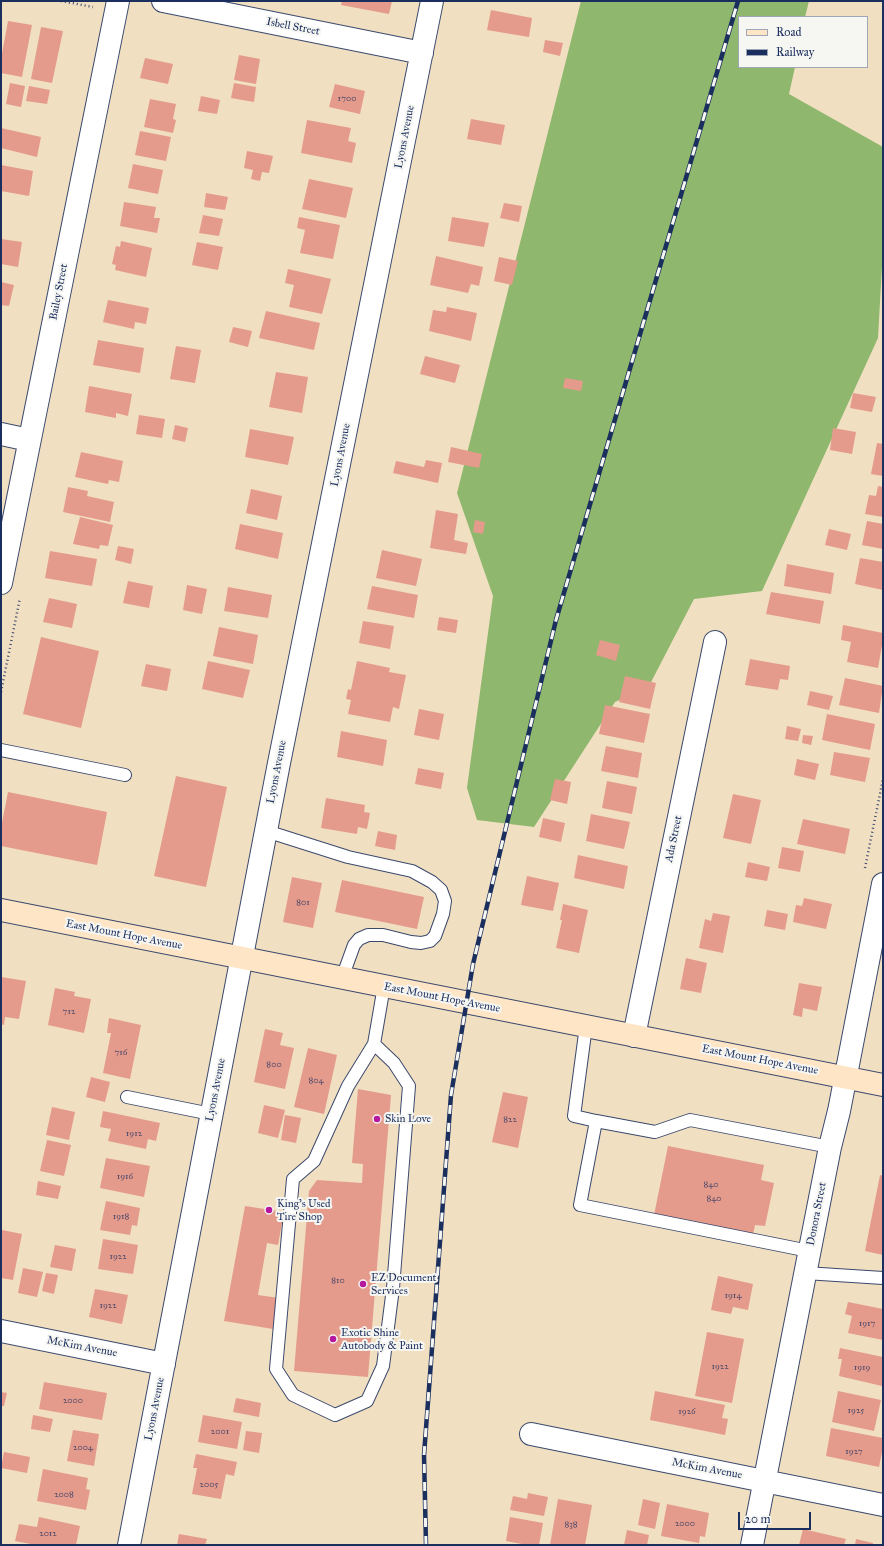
<!DOCTYPE html>
<html>
<head>
<meta charset="utf-8">
<style>
	body { margin:0 }
	#map { position:relative; width:884px; height:1546px; overflow:hidden; background:#f0dfc1; font-family:"IM FELL Great Primer",serif }
	canvas { display:block }
	.frame { position:absolute; inset:0; border:2px solid #1b2f5e; pointer-events:none }
	.legend { position:absolute; left:738px; top:16px; width:130px; height:52px; box-sizing:border-box; background:#f6f6f2; border:1px solid #9ea6b7; margin:0; padding:5px 7px; list-style:none; font-size:12px; color:#1b2f5e }
	.legend li { display:flex; align-items:center; gap:8px; height:20px }
	.legend b { width:20px; border:1px solid #9ea6b7 }
	.scale { position:absolute; left:738px; top:1512px; width:73px; height:18px; box-sizing:border-box; border:2px solid #1b2f5e; border-top:0; padding-left:5px; font-size:12px; line-height:14px; white-space:nowrap; color:#1b2f5e; -webkit-text-stroke:3px #f6f6f2; paint-order:stroke }
</style>
</head>
<body>
<div id="map">
<canvas width="884" height="1546"></canvas>
<div class="frame"></div>
<ul class="legend">
<li><b style="height:5px;background:#fee5c5"></b>Road</li>
<li><b style="height:5px;background:#1b2f5e"></b>Railway</li>
</ul>
<div class="scale">20 m</div>
</div>
<script>
const g = document.querySelector('canvas').getContext('2d');
g.lineJoin = 'round';
function fillPath(path, color) { g.fillStyle = color; g.fill(path, 'evenodd'); }
const poly = rows => new Path2D(rows.map(r => 'M' + r).join(''));
function stroke(path, color, width, dash) { g.strokeStyle = color; g.lineWidth = width; g.lineCap = dash ? 'butt' : 'round'; g.setLineDash(dash || []); g.stroke(path); }
function write(font, color, halo, rows, align = 'center') {
  g.font = font + ' "IM FELL Great Primer",serif'; g.lineWidth = 4; g.setLineDash([]); g.textBaseline = 'middle'; g.strokeStyle = halo; g.fillStyle = color; for (const [text, x, y, turn = 0] of rows) {
    g.save(); g.translate(x, y); g.rotate((+turn || 0) * Math.PI / 180); g.textAlign = isNaN(turn) ? turn : align; if (halo) g.strokeText(text, 0, 0); g.fillText(text, 0, 0); g.restore();
  }
}
fillPath(poly([
	[581,1,809,1,805,17,739,17,739,67,795,67,789,94,883,147,883,248,878,338,762,591,694,599,649,686,615,702,534,827,477,820,467,788,493,596,457,493]
]), '#8fb76d');
fillPath(poly([
	[342,1,392,1,389,14,341,5],
	[491,10,532,18,529,37,487,30],
	[8,21,32,25,22,77,1,73,1,59],
	[41,27,63,31,52,83,31,79],
	[545,40,563,43,560,56,543,52],
	[239,55,260,59,256,84,234,80],
	[145,58,173,64,168,84,140,78],
	[10,83,25,86,21,107,6,104],
	[234,83,256,87,254,102,231,98],
	[335,84,365,91,360,114,329,107],
	[29,86,50,90,47,104,26,101],
	[201,96,220,100,217,114,198,111],
	[150,99,176,104,173,119,176,120,173,133,144,127],
	[471,119,505,125,501,145,467,139],
	[307,120,351,128,348,141,356,143,352,163,301,153],
	[1,128,41,137,37,157,1,148],
	[140,131,171,137,166,161,135,155],
	[247,151,273,156,269,173,262,172,260,181,251,179,253,170,244,168],
	[133,164,163,170,158,194,128,188],
	[1,165,33,171,29,196,1,191],
	[309,179,353,188,346,218,302,209],
	[206,193,228,197,225,210,204,207],
	[124,202,156,207,154,218,160,218,157,233,120,226],
	[504,203,522,206,519,222,500,218],
	[203,215,223,219,219,236,199,233],
	[299,217,340,225,333,259,300,253,305,230,297,228],
	[452,217,489,223,484,247,448,241],
	[1,239,22,242,18,267,1,264],
	[121,241,152,248,146,277,115,270,116,265,112,264,116,246,120,247],
	[197,242,223,247,218,270,192,265],
	[436,256,483,267,479,286,471,284,468,293,430,285],
	[499,257,518,261,512,285,494,281],
	[288,269,331,279,322,314,289,307,294,285,285,283],
	[1,282,14,285,9,306,1,305],
	[108,300,149,308,146,324,135,322,134,329,103,322],
	[447,307,477,313,471,341,429,331,433,310,446,312],
	[266,311,320,323,314,350,259,338],
	[233,327,252,331,248,347,229,342],
	[98,340,144,348,140,373,93,365],
	[176,346,201,350,195,383,170,379],
	[425,356,460,365,455,383,420,374],
	[276,372,308,377,302,413,269,407],
	[565,378,583,381,581,391,563,388],
	[89,386,132,394,128,416,116,413,116,418,85,412],
	[853,393,876,397,872,412,850,408],
	[139,415,165,419,162,438,136,434],
	[175,425,188,428,185,442,172,439],
	[833,428,856,432,852,454,830,450],
	[250,429,294,437,288,465,245,457],
	[877,443,883,444,883,476,871,474],
	[451,447,482,454,479,468,448,462],
	[81,452,123,461,119,482,109,480,108,484,75,477],
	[426,460,442,463,438,483,393,473,396,461,424,467],
	[878,486,883,487,883,517,865,514,869,495,876,496],
	[68,487,88,491,87,496,114,502,110,522,63,512],
	[251,489,282,496,277,520,246,513],
	[436,510,458,514,454,540,468,543,466,554,430,548],
	[80,517,113,525,108,546,100,545,99,549,73,544],
	[475,520,485,522,483,534,473,532],
	[867,521,883,524,883,549,862,545],
	[240,524,283,533,278,559,235,549],
	[829,529,851,534,847,550,825,545],
	[118,546,134,549,131,564,115,560],
	[382,550,422,559,416,586,376,578],
	[50,551,97,559,92,586,45,578],
	[860,558,883,562,883,590,855,584],
	[787,564,834,573,831,594,784,586],
	[128,581,153,586,149,608,123,603],
	[187,585,207,589,202,614,183,610],
	[372,586,418,595,414,618,367,609],
	[228,587,272,595,268,618,224,611],
	[771,592,824,601,820,624,766,614],
	[49,598,77,604,72,628,43,622],
	[439,617,458,620,456,633,437,630],
	[363,621,394,626,390,649,359,643],
	[843,625,883,633,883,640,878,668,847,662,851,642,841,640],
	[219,627,258,635,253,664,213,656],
	[41,637,99,651,81,728,23,714],
	[600,640,620,645,616,661,596,655],
	[750,659,790,666,788,680,780,679,778,690,745,685],
	[208,661,250,670,243,698,202,689],
	[357,661,390,668,389,672,406,675,399,709,393,707,390,722,348,714,351,700,346,699,348,689,351,690],
	[146,664,171,669,167,691,141,686],
	[625,676,656,683,650,709,619,702],
	[845,678,883,686,879,713,839,705],
	[810,691,833,696,829,710,807,705],
	[605,705,650,714,644,743,599,734],
	[419,709,444,714,439,740,414,735],
	[827,714,875,724,870,750,822,740],
	[787,726,801,729,798,741,785,739],
	[341,731,387,740,383,766,337,757],
	[803,735,813,736,811,745,802,743],
	[606,746,642,753,638,778,601,771],
	[834,752,870,758,865,782,830,775],
	[797,759,819,764,815,780,794,775],
	[418,768,444,773,441,789,415,784],
	[176,776,227,787,206,887,154,876],
	[555,779,571,782,567,804,550,800],
	[607,781,637,787,632,814,602,808],
	[8,792,107,812,97,865,1,846,1,828],
	[733,794,761,800,751,844,723,838],
	[326,798,365,805,364,812,370,813,367,829,358,827,357,834,321,828],
	[591,814,630,822,624,849,586,841],
	[543,818,565,823,561,842,539,837],
	[803,819,850,829,845,854,797,844],
	[378,831,397,835,395,850,375,846],
	[782,847,804,851,800,872,778,868],
	[578,855,628,866,624,889,574,878],
	[748,862,770,867,767,881,745,877],
	[527,876,559,883,553,911,521,905],
	[292,877,322,883,313,928,283,922],
	[342,880,424,897,417,929,335,912],
	[804,898,832,904,826,929,793,922,796,905,802,906],
	[563,904,588,910,579,953,556,948,562,920,560,920],
	[767,910,788,914,785,930,764,926],
	[713,913,730,916,723,953,699,948,705,919,711,921],
	[686,958,707,963,701,993,680,989],
	[1,977,26,981,19,1019,5,1017,4,1025,1,1024],
	[799,983,822,987,817,1011,803,1008,802,1017,793,1015],
	[55,988,75,992,74,996,91,999,84,1033,48,1025],
	[109,1018,141,1025,130,1079,103,1073,111,1033,107,1033],
	[265,1029,283,1033,280,1045,294,1048,285,1089,254,1082],
	[308,1048,337,1055,324,1114,294,1107],
	[91,1077,110,1082,105,1102,86,1097],
	[358,1089,391,1095,368,1377,294,1371,309,1191,317,1180,362,1183,363,1164,352,1163],
	[503,1092,528,1097,518,1148,492,1142],
	[264,1105,285,1110,278,1138,258,1133],
	[52,1107,75,1112,69,1140,46,1135],
	[103,1111,160,1123,156,1141,148,1139,146,1149,108,1141,111,1129,100,1127],
	[285,1115,301,1118,296,1143,281,1140],
	[47,1140,71,1145,64,1176,40,1171],
	[668,1146,764,1165,761,1180,774,1183,765,1226,755,1225,753,1235,654,1215],
	[106,1158,150,1166,144,1197,100,1188],
	[880,1175,883,1176,883,1255,865,1251],
	[38,1181,61,1186,58,1199,36,1195],
	[106,1201,140,1208,137,1226,132,1225,130,1235,100,1230],
	[245,1206,284,1212,278,1245,267,1243,258,1295,279,1298,273,1329,224,1321],
	[2,1230,22,1234,13,1280,1,1278,1,1238],
	[103,1239,138,1245,133,1274,98,1269],
	[55,1245,76,1249,72,1271,50,1267],
	[23,1268,43,1272,37,1297,18,1293],
	[46,1273,58,1275,54,1294,42,1291],
	[718,1276,753,1284,748,1310,733,1307,731,1314,711,1310],
	[95,1289,128,1295,122,1324,89,1317],
	[848,1302,883,1309,883,1340,848,1333,852,1316,845,1314],
	[707,1332,744,1339,732,1403,695,1396],
	[840,1348,883,1357,882,1386,839,1376,842,1359,838,1359],
	[44,1382,107,1393,102,1420,39,1409],
	[655,1391,725,1405,722,1418,728,1419,725,1435,650,1420],
	[838,1391,881,1400,874,1431,832,1422],
	[1,1392,7,1393,4,1406,1,1406],
	[236,1398,261,1403,259,1417,233,1412],
	[33,1415,53,1419,50,1432,31,1429],
	[203,1415,242,1422,237,1449,198,1442],
	[831,1428,883,1438,883,1447,879,1467,826,1456],
	[73,1430,99,1434,94,1466,67,1461],
	[246,1431,262,1433,259,1453,243,1450],
	[4,1452,30,1457,27,1473,1,1468],
	[196,1454,237,1462,234,1476,226,1474,221,1499,192,1494,197,1468,193,1468],
	[43,1469,88,1478,86,1489,90,1490,86,1510,37,1501],
	[528,1493,548,1497,544,1516,510,1510,513,1496,527,1499],
	[558,1499,592,1505,585,1545,550,1545],
	[643,1499,660,1503,655,1529,638,1525],
	[667,1504,709,1513,705,1537,700,1536,699,1543,661,1536],
	[39,1517,80,1526,76,1545,36,1545,15,1541,19,1524,37,1527],
	[510,1517,543,1523,539,1545,527,1545,506,1541],
	[803,1529,846,1539,844,1545,799,1545],
	[627,1530,649,1535,647,1545,624,1545],
	[179,1534,207,1539,205,1545,177,1545],
	[856,1539,873,1543,873,1545,855,1545]
]), '#e59b8c');
const lane = poly([
	[1,750,125,775],
	[266,831,348,857,412,871,432,882,441,890,445,901,443,914,435,936,430,941,421,943,411,942,383,935,368,935,359,939,354,945,342,978],
	[586,1026,574,1116,596,1121,580,1205,809,1251],
	[374,1044,394,1063,409,1086,393,1288,383,1366,367,1401,335,1415,293,1395,276,1369,293,1179,314,1161,348,1086,374,1044,384,986],
	[127,1097,211,1114],
	[596,1121,655,1132,690,1120,830,1147],
	[805,1273,883,1278]
]);
const street = poly([
	[163,1,422,53],
	[1,434,29,440],
	[1,583,118,1],
	[634,1036,715,642],
	[1,1331,164,1364],
	[531,1434,883,1505],
	[129,1545,279,763,432,1],
	[752,1545,830,1147,839,1111,883,884]
]);
const secondary = poly([
	[1,910,883,1085]
]);
stroke(lane, '#3b496d', 14);
stroke(street, '#3b496d', 24);
stroke(secondary, '#3b496d', 24);
stroke(poly([
	[61,1,93,7],
	[1,692,20,598],
	[865,868,883,779]
]), '#3b496d', 2.5, [1, 3]);
stroke(lane, '#fff', 12);
stroke(street, '#fff', 22);
stroke(secondary, '#fee5c5', 22);
const rail = poly([
	[426,1545,424,1455,451,1095,473,964,556,620,738,1]
]);
stroke(rail, '#1b2f5e', 4.5);
stroke(rail, '#f6f6f2', 3, [9]);
for (const [x, y, r, color] of [
	[377,1119,4,"#b5179e"],
	[269,1210,4,"#b5179e"],
	[363,1284,4,"#b5179e"],
	[333,1339,4,"#b5179e"]
]) { const dot = new Path2D(); dot.arc(x, y, r, 0, 2 * Math.PI); g.fillStyle = color; g.fill(dot); stroke(dot, '#f6f6f2', 1.5); }
write('9px', '#4e4a6a', null, [
	["1700",347,99],
	["801",303,903],
	["712",69,1012],
	["716",121,1053],
	["800",274,1065],
	["804",316,1081],
	["822",510,1120],
	["1912",134,1134],
	["1916",125,1177],
	["840",711,1185],
	["840",714,1199],
	["1918",121,1217],
	["1922",118,1257],
	["810",338,1281],
	["1914",733,1296],
	["1922",108,1306],
	["1917",867,1324],
	["1922",720,1367],
	["1919",862,1368],
	["2000",73,1401],
	["1925",856,1411],
	["1926",687,1412],
	["2001",220,1432],
	["2004",83,1448],
	["1927",854,1452],
	["2005",209,1485],
	["2008",64,1495],
	["2000",685,1524],
	["838",571,1525],
	["2012",48,1534]
]);
write('11px', '#1b2f5e', '#f6f6f2', [
	["Isbell Street",293,27,11],
	["Lyons Avenue",405,137,-79],
	["Bailey Street",59,292,-79],
	["Lyons Avenue",341,455,-79],
	["Lyons Avenue",277,772,-79],
	["Ada Street",674,839,-78],
	["East Mount Hope Avenue",124,935,11],
	["East Mount Hope Avenue",442,998,11],
	["East Mount Hope Avenue",760,1060,11],
	["Lyons Avenue",216,1090,-79],
	["Donora Street",817,1214,-79],
	["McKim Avenue",82,1347,11],
	["Lyons Avenue",155,1409,-79],
	["McKim Avenue",707,1469,11]
]);
write('11px', '#1b2f5e', '#f6f6f2', [
	["Skin Love",385,1119],
	["King's Used",277,1204],
	["Tire Shop",277,1217],
	["EZ Document",371,1278],
	["Services",371,1291],
	["Exotic Shine",341,1333],
	["Autobody & Paint",341,1346]
], 'left');
</script>
</body>
</html>
